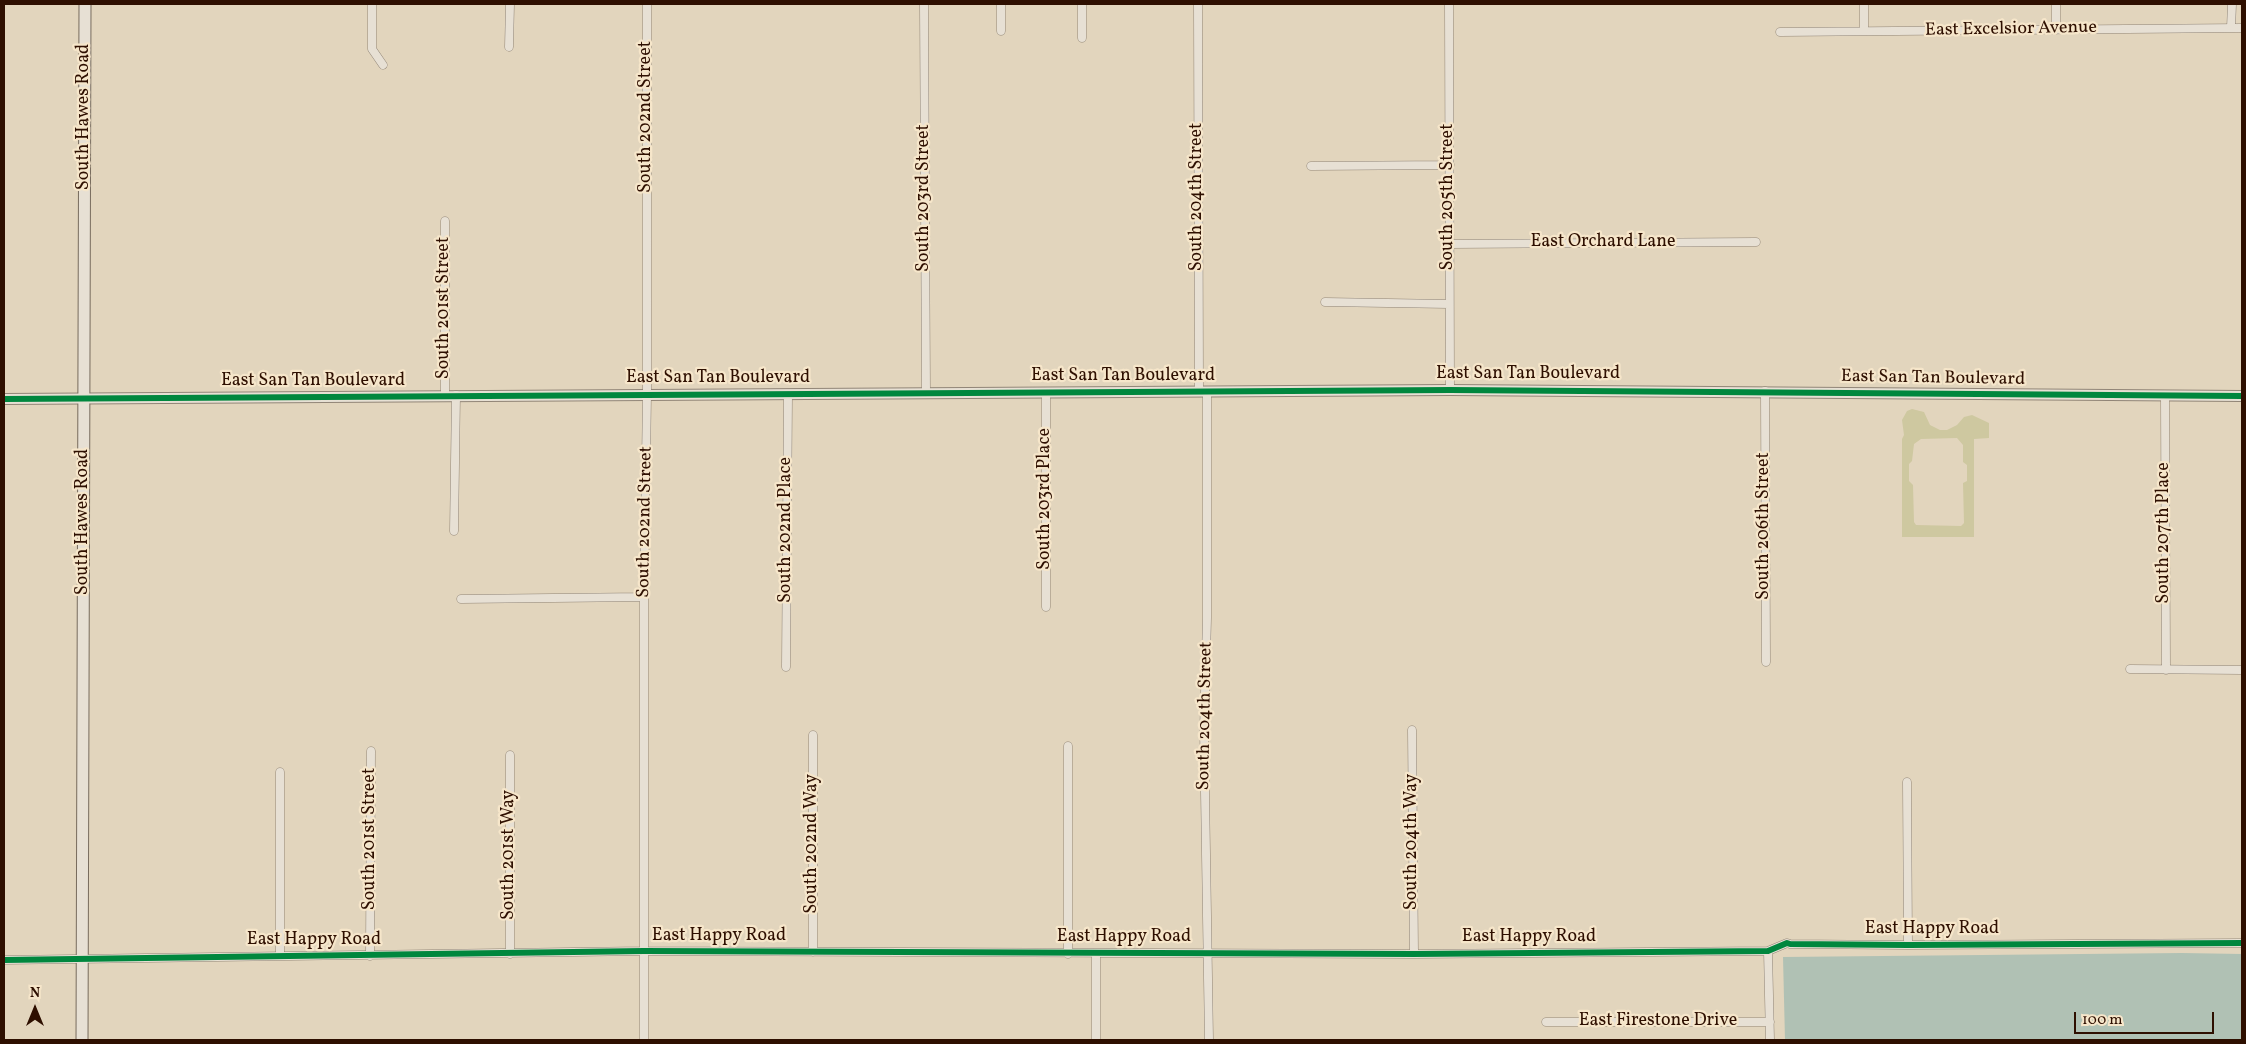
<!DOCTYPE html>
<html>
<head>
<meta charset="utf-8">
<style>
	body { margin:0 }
	#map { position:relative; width:2246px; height:1044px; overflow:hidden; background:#e2d5bd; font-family:Vollkorn,serif }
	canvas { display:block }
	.frame { position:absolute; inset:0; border:5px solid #2e0f00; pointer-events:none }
	.north { position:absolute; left:10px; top:984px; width:50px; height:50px; -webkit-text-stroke:4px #f6e6ca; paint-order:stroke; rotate:0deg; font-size:14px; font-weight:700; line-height:20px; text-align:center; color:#2e0f00 }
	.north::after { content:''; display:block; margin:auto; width:18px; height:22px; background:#2e0f00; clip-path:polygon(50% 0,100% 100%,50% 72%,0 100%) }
	.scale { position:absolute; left:2074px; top:1012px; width:140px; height:22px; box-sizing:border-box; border:2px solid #2e0f00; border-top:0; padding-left:6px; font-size:15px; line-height:18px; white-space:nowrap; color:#2e0f00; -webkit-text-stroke:4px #f6e6ca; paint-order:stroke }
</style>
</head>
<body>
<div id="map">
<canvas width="2246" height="1044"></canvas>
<div class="frame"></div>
<div class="north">N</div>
<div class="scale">100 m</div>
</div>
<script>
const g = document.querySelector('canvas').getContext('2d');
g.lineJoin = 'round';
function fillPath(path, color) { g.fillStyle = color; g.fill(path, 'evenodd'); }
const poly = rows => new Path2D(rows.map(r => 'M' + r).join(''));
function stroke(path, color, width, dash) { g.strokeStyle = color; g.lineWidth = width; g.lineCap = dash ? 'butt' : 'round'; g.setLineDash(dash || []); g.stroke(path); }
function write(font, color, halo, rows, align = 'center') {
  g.font = font + ' Vollkorn,serif'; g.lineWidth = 4.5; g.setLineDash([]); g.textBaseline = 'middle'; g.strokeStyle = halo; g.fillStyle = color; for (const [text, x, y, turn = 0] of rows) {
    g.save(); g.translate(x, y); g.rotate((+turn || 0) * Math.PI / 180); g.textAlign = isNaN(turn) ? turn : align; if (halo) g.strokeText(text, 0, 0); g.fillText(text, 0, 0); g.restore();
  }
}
fillPath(poly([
	[1912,409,1924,412,1930,425,1940,430,1947,430,1957,425,1964,417,1972,415,1989,423,1989,438,1974,439,1974,537,1902,537,1902,439,1904,435,1902,420,1907,411],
	[1957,438,1963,445,1963,462,1967,465,1967,481,1963,483,1964,523,1961,526,1916,525,1914,522,1913,485,1909,481,1909,464,1912,461,1914,444,1921,439]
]), '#cec8a0');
fillPath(poly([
	[2182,953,2242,954,2242,1040,1785,1040,1783,957]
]), '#b0c1b4');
const minor = poly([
	[372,4,372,49,383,65],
	[924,4,926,393],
	[1198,4,1199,391],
	[1449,4,1450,390],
	[2231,28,2232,4],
	[2056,30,2056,4],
	[1001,31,1001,4],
	[1864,31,1864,4],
	[1780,32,2242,28],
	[1082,38,1082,4],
	[509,47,510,4],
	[1311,166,1450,165],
	[445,221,445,396],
	[1450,244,1756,242],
	[1325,302,1449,304],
	[1207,391,1207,618,1204,730,1209,1040],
	[1765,391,1766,662],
	[1046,392,1046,607],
	[2165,396,2166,670],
	[454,531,456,395],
	[461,599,644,597],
	[786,667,788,394],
	[2130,669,2242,670],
	[1412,730,1414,954],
	[813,735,813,952],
	[510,755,510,954],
	[280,772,280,956],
	[1907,782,1908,945],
	[1768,951,1770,1040],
	[1068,954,1068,746],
	[370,956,371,751],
	[4,960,644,951,1414,954,1768,951,1787,943,1790,944,1908,945,2242,943],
	[1546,1022,1770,1022],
	[644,1040,644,597,647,394,647,4],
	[1096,1040,1096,953]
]);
const tertiary = poly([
	[4,399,1450,390,2242,396]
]);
const secondary = poly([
	[82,1040,85,4]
]);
stroke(minor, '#918577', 9);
stroke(tertiary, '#918577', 12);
stroke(secondary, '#776b5d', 13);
stroke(minor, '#e7e0d4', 8);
stroke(tertiary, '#e7e0d4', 10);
stroke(secondary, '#e7e0d4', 11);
stroke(poly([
	[4,399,1450,390,2242,396],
	[4,960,644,951,1414,954,1768,951,1787,943,1790,944,1908,945,2242,943]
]), '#00873e', 6);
write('18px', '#2e0f00', '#f6e6ca', [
	["East Excelsior Avenue",2011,30,-1],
	["South Hawes Road",85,117,-90],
	["South 202nd Street",647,117,-90],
	["South 204th Street",1198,197,-90],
	["South 205th Street",1449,197,-90],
	["South 203rd Street",925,198,-90],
	["East Orchard Lane",1603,243],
	["South 201st Street",445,308,-90],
	["East San Tan Boulevard",1528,375],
	["East San Tan Boulevard",1123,377],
	["East San Tan Boulevard",718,379],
	["East San Tan Boulevard",1933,379,1],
	["East San Tan Boulevard",313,382],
	["South 203rd Place",1046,499,-90],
	["South Hawes Road",84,522,-90],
	["South 202nd Street",646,522,-89],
	["South 206th Street",1765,526,-90],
	["South 202nd Place",787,530,-90],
	["South 207th Place",2165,533,-90],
	["South 204th Street",1206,716,-89],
	["South 201st Street",371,839,-90],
	["South 204th Way",1413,842,-90],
	["South 202nd Way",813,844,-90],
	["South 201st Way",510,855,-90],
	["East Happy Road",1932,930],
	["East Happy Road",719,937],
	["East Happy Road",1124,938],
	["East Happy Road",1529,938],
	["East Happy Road",314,941],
	["East Firestone Drive",1658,1022]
]);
</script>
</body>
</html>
